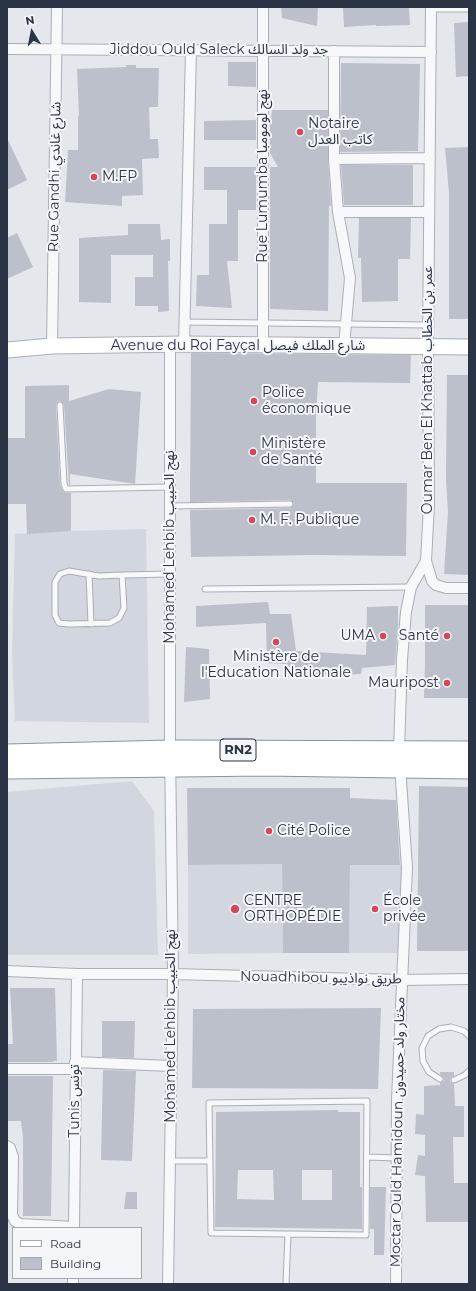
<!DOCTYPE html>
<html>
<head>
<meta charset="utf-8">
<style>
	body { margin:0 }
	#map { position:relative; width:476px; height:1291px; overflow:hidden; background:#e4e7ec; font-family:Montserrat,sans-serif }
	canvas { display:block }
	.frame { position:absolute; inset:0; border:8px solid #2b3445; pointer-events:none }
	.legend { position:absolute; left:12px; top:1227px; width:130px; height:52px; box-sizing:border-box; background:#f4f6f9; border:1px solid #a4a8b1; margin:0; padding:5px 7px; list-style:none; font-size:12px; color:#2b3445 }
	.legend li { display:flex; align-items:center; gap:8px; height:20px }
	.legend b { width:20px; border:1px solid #a4a8b1 }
	.north { position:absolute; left:12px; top:12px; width:40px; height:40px; -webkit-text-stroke:3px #f4f6f9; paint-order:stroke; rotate:350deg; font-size:11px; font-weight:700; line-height:16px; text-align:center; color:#2b3445 }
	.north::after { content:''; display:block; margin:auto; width:14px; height:18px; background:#2b3445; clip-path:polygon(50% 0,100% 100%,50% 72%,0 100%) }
</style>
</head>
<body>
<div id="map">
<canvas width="476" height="1291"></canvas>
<div class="frame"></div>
<ul class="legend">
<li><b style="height:5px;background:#fff"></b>Road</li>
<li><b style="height:11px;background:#bbc0ca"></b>Building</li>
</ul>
<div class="north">N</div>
</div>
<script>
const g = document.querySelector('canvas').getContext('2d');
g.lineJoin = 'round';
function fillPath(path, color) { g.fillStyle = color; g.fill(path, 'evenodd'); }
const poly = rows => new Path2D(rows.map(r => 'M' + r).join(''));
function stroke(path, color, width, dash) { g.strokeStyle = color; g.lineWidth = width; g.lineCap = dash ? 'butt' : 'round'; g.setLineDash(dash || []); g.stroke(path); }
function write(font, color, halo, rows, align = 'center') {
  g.font = font + ' Montserrat,"Noto Sans Arabic",sans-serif'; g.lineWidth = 4; g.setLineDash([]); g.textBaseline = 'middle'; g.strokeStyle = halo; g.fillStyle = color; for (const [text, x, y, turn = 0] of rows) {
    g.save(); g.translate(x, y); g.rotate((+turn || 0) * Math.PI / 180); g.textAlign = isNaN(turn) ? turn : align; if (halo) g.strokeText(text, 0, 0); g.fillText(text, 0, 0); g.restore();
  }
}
fillPath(poly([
	[146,529,149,723,15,721,12,652,15,534,71,531],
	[132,781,154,811,158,955,7,955,7,792],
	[282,864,283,953,188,954,188,865],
	[350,865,402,865,398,953,349,953]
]), '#d2d6de');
fillPath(poly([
	[281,7,318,7,317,26,282,18],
	[343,7,409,7,410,25,376,26,376,25,344,27],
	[469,22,469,76,456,77,454,23],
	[228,62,256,62,256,87,228,86],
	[341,63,420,64,418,151,340,152],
	[126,65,136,65,136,68,159,68,158,107,149,107,150,139,158,139,159,158,142,159,143,195,122,196,122,206,65,202,68,150,78,150,78,116,79,116,77,69,126,67],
	[272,110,328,110,328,159,331,206,329,206,328,311,270,309,270,167,278,167,270,153,270,120,271,120],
	[256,120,256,140,204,140,204,121],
	[7,138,27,180,7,190],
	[469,147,469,319,449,319,449,193,445,148],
	[341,165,413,165,413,205,344,205],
	[204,167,256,167,256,210,238,210,238,261,227,261,232,308,196,306,197,275,209,275,209,224,227,224,227,190,204,190],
	[359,218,411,218,410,259,398,259,398,301,362,302,361,258,358,258],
	[128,224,160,224,161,240,170,239,170,261,168,261,169,311,158,312,158,306,135,306,135,277,153,277,153,255,111,255,111,303,79,302,79,238,128,235],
	[17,233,33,267,7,279,7,238],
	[191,353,411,355,410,383,318,382,316,418,316,483,407,483,406,556,312,555,191,557,190,510,290,508,294,504,293,502,290,500,190,502],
	[447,375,469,375,469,575,444,574,448,512,446,480],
	[69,385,69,401,109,389,141,392,135,484,70,474,70,485,69,485,64,405,62,402,58,401,56,405,60,484,63,492,71,493,71,531,27,534,26,504,7,504,7,438,25,438,25,386],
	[268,602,270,614,291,614,296,651,366,655,367,607,398,606,398,626,395,665,362,668,361,674,286,677,285,664,267,663,266,623,196,627,196,606],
	[425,605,469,605,469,698,424,698,425,666],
	[186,647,209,649,210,699,184,702],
	[419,786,469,787,469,951,417,951],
	[187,788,350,788,350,798,396,800,400,865,350,865,349,953,283,953,282,864,188,865],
	[10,988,55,988,57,1061,53,1061,53,1062,7,1062,7,1044,13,1044],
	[381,1008,378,1089,192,1088,193,1009],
	[102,1021,135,1021,134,1058,102,1057],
	[103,1070,136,1071,132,1161,101,1160],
	[440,1072,454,1072,454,1076,451,1077,450,1080,451,1083,454,1084,455,1106,464,1106,464,1137,453,1137,454,1183,469,1183,469,1222,426,1222,425,1176,415,1175,418,1155,425,1156,425,1135,415,1134,416,1114,424,1115,424,1086,440,1085,440,1083,444,1081,444,1078,440,1074],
	[7,1076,53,1076,51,1216,23,1216,23,1138,21,1121,7,1121],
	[338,1110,338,1112,360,1112,360,1187,362,1187,362,1229,215,1227,216,1112],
	[238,1170,273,1170,274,1200,237,1199],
	[302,1170,332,1170,332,1200,302,1200],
	[370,1187,386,1187,384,1255,374,1255,374,1229,370,1229],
	[126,1192,137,1192,137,1209,124,1209]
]), '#bbc0ca');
const lane = poly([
	[431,9,469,9],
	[184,322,428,325],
	[60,405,64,484,66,489,170,487],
	[170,506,290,504],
	[89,574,91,624],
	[122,575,124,608,119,618,110,623,69,624,59,623,55,615,55,582,60,574,69,571,99,576,122,575,170,574],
	[205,589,411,587],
	[440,1079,429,1072,423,1061,422,1048,428,1036,439,1029,451,1027,464,1031,469,1036],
	[454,1080,465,1075,469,1071],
	[367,1157,396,1158],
	[170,1161,210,1161],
	[286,1284,288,1234,366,1235,367,1101,209,1103,211,1233,288,1234]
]);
const street = poly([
	[7,49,431,52],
	[334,51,334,159,338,212,350,278,344,346],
	[334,159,430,158],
	[338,212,429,212],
	[184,344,191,50],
	[263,344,263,7],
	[52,346,57,7],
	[426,561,432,581,436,585,446,588,469,588],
	[7,971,77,974,173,974,401,980,469,979],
	[75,1062,171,1066],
	[7,1069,75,1069],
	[7,1146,10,1148,13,1157,12,1215,15,1221,20,1224,74,1227],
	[74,1228,77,974],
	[73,1284,73,1278],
	[168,1284,173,974,170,750,170,344],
	[396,1284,397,1100,407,868,399,751,402,659,406,612,411,587,426,561,429,505,428,346,431,7]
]);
const secondary = poly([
	[7,350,52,346,184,344,469,347]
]);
const highway = poly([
	[7,754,170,750,469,751],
	[7,769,265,766,469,769]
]);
stroke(lane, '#a9aeb7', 7);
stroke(street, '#a9aeb7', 12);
stroke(secondary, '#a9aeb7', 17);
stroke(highway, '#8b94a3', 21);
stroke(lane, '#f7f8fa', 5);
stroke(street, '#f7f8fa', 10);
stroke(secondary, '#fff', 15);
stroke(highway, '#fff', 19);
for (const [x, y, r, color] of [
	[300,132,4,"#d1495b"],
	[94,177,4,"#d1495b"],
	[254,401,4,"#d1495b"],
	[253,452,4,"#d1495b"],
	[252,520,4,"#d1495b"],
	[383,636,4,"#d1495b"],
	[447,636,4,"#d1495b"],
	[276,642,4,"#d1495b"],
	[447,683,4,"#d1495b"],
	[269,831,4,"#d1495b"],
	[235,909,5,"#d1495b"],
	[375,909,4,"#d1495b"]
]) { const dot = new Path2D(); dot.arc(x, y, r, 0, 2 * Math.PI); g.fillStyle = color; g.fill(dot); stroke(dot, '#f4f6f9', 1.5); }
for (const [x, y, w] of [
	[238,750,36]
]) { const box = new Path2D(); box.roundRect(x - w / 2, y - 11, w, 22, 3); g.fillStyle = '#f4f6f9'; g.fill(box); stroke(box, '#2b3445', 1); }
write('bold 13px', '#2b3445', null, [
	["RN2",238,750]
]);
write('14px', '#2b3445', '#f4f6f9', [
	["Jiddou Ould Saleck جد ولد السالك",219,50],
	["Rue Lumumba نهج لومومبا",263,176,-90],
	["Rue Gandhi شارع غاندي",55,177,-89],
	["Avenue du Roi Fayçal شارع الملك فيصل",238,346],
	["Oumar Ben El Khattab عمر بن الخطاب",428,390,-90],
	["Mohamed Lehbib نهج الحبيب",170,547,-90],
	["Nouadhibou طريق نواذيبو",321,978,1],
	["Mohamed Lehbib نهج الحبيب",171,1026,-90],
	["Tunis تونس",75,1101,-90],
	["Moctar Ould Hamidoun مختار ولد حميدون",398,1132,-89]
]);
write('14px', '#2b3445', '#f4f6f9', [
	["Notaire",308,124],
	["كاتب العدل",308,140],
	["M.FP",102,177],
	["Police",262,393],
	["économique",262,409],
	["Ministère",261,444],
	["de Santé",261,460],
	["M. F. Publique",260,520],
	["UMA",375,636,"right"],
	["Santé",439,636,"right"],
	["Ministère de",276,657,"center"],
	["l'Education Nationale",276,673,"center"],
	["Mauripost",439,683,"right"],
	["Cité Police",277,831],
	["CENTRE",244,901],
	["ORTHOPÉDIE",244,917],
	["École",383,901],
	["privée",383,917]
], 'left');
</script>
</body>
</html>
